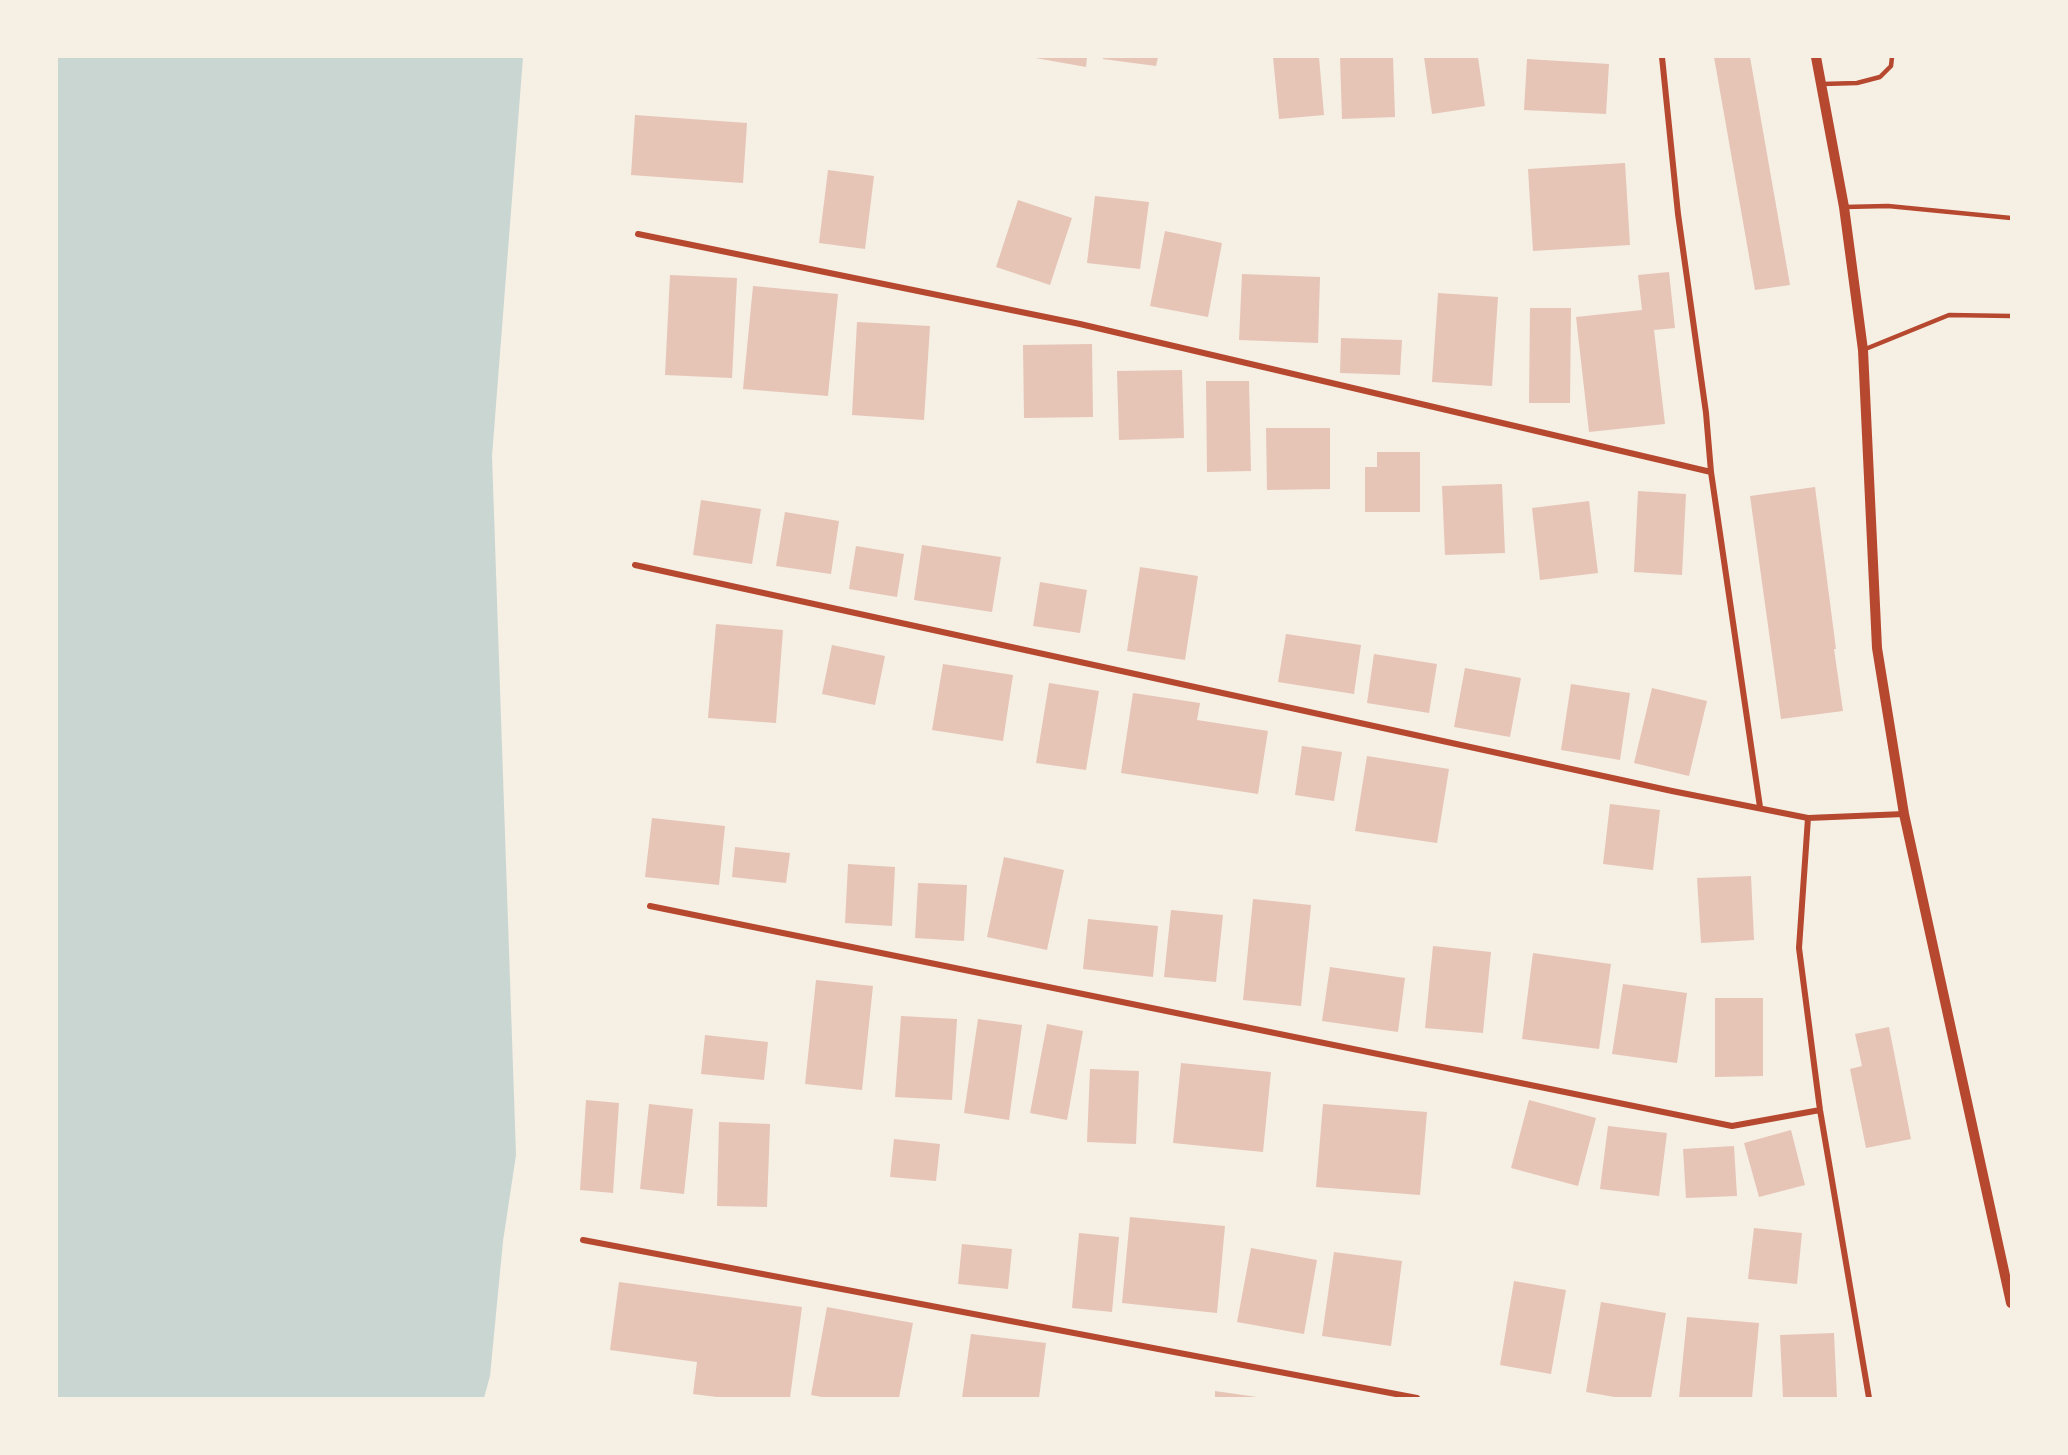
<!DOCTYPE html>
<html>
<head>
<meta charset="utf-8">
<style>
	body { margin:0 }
	#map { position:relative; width:2068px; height:1455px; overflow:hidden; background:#f6efe4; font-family:"Fira Sans Condensed",sans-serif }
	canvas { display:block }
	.frame { position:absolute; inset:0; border:58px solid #f6efe4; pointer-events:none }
</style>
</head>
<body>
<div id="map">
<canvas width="2068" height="1455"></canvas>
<div class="frame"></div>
</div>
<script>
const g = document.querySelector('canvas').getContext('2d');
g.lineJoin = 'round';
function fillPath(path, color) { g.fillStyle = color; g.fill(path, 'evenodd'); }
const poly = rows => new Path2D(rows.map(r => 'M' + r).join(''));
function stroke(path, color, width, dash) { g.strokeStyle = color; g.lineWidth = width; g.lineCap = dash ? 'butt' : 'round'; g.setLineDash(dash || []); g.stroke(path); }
fillPath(poly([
	[57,57,523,57,492,456,516,1155,503,1241,490,1376,484,1398,57,1398]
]), '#c9d6d2');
fillPath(poly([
	[1030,57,1087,57,1086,67],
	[1103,57,1158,57,1156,66,1103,59],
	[1273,57,1319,57,1324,115,1279,119],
	[1340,57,1393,57,1395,117,1342,119],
	[1424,57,1478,57,1485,106,1432,114],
	[1714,57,1750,57,1790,285,1755,290],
	[1527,59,1609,64,1606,114,1524,110],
	[635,115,747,123,743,183,631,175],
	[1625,163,1630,245,1533,251,1528,169],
	[828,170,874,176,865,249,819,243],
	[1095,196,1149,202,1140,269,1087,263],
	[1018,200,1072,218,1050,285,996,267],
	[1165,231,1222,243,1208,317,1150,306],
	[1669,272,1675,328,1654,330,1665,424,1589,432,1576,317,1642,310,1638,275],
	[1242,274,1320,277,1318,343,1239,340],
	[670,275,737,278,732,378,665,375],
	[753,286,838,294,828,396,743,389],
	[1438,293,1498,297,1492,386,1432,382],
	[1530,308,1571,308,1570,403,1529,403],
	[857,322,930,326,924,420,852,415],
	[1341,338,1402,340,1400,375,1340,373],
	[1092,344,1093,417,1024,418,1023,345],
	[1182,370,1184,438,1119,440,1117,371],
	[1206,381,1249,381,1251,471,1207,472],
	[1266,428,1330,428,1330,489,1267,490],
	[1377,452,1420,452,1420,512,1365,512,1365,467,1377,467],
	[1502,484,1505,553,1445,555,1442,486],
	[1815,487,1836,649,1834,649,1843,711,1781,719,1750,496],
	[1638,491,1686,494,1682,575,1634,572],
	[701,500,761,509,752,564,693,555],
	[1589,501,1598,573,1540,580,1532,508],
	[785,512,839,521,831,574,776,566],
	[922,545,1001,557,992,612,914,600],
	[856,546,904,554,897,597,849,589],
	[1140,567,1198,576,1185,660,1127,651],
	[1040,582,1087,590,1080,633,1033,626],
	[716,624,783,630,776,723,708,718],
	[1286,634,1361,645,1354,694,1278,682],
	[832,645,885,656,875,705,822,694],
	[1374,654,1437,664,1429,713,1367,703],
	[943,664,1013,675,1003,741,932,730],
	[1465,668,1521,678,1510,737,1454,727],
	[1049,683,1099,691,1086,770,1036,763],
	[1571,684,1630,693,1620,760,1561,750],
	[1652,688,1707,701,1689,776,1634,763],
	[1133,693,1200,703,1197,720,1268,731,1258,794,1121,773],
	[1302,746,1342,752,1334,801,1295,795],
	[1367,756,1449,769,1437,843,1355,831],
	[1610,804,1660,810,1653,870,1603,864],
	[652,818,725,826,719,885,645,877],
	[735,847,790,853,786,883,732,877],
	[1004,857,1064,870,1047,950,987,937],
	[848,864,895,867,892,926,845,923],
	[1751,876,1754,940,1701,943,1697,878],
	[918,883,967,885,964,941,915,938],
	[1253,899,1311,905,1301,1006,1243,1000],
	[1171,910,1223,915,1216,982,1164,977],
	[1088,919,1158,926,1153,977,1083,969],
	[1433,946,1491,952,1483,1033,1425,1028],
	[1533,953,1611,964,1599,1049,1522,1039],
	[1330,967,1405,978,1398,1032,1322,1021],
	[816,980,873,986,862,1090,805,1084],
	[1623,984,1687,993,1677,1063,1612,1054],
	[1715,998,1763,998,1763,1076,1715,1077],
	[901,1016,957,1019,952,1100,895,1097],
	[978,1019,1022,1025,1009,1120,964,1113],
	[1047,1024,1083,1031,1067,1120,1030,1113],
	[1889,1027,1911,1139,1866,1148,1850,1069,1862,1066,1855,1034],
	[705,1035,768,1042,764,1080,701,1074],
	[1181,1063,1271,1072,1263,1152,1173,1143],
	[1090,1069,1139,1071,1136,1144,1087,1142],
	[586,1100,619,1103,613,1193,580,1190],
	[1529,1100,1596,1118,1578,1186,1511,1168],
	[649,1104,693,1109,684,1194,640,1189],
	[1323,1104,1427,1112,1420,1195,1316,1187],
	[719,1122,770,1124,767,1207,717,1206],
	[1608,1126,1667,1133,1659,1196,1600,1189],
	[1791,1130,1805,1185,1759,1197,1744,1143],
	[894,1139,940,1144,936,1181,890,1177],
	[1734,1146,1737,1196,1686,1198,1683,1149],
	[1130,1217,1225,1226,1217,1313,1122,1303],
	[1754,1228,1802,1233,1797,1284,1748,1279],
	[1079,1233,1119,1237,1112,1312,1072,1308],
	[962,1244,1012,1249,1008,1289,958,1284],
	[1251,1248,1317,1260,1304,1334,1237,1322],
	[1334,1252,1402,1261,1391,1346,1322,1336],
	[1514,1281,1566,1290,1551,1374,1500,1365],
	[619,1282,802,1307,790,1398,725,1398,693,1394,697,1362,610,1350],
	[1601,1302,1666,1313,1651,1398,1620,1398,1586,1392],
	[827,1307,913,1323,899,1398,827,1398,811,1395],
	[1687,1317,1759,1323,1752,1398,1679,1398],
	[1834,1333,1837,1398,1783,1398,1780,1335],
	[971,1334,1046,1343,1039,1398,962,1398],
	[1215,1391,1257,1397,1257,1398,1215,1398]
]), '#e6c5b7');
stroke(poly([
	[1822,84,1857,83,1880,77,1891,66,1892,57],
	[1844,207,1888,206,2011,218],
	[1863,350,1949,315,2011,316]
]), '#b5482f', 4.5);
stroke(poly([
	[1662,57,1678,214,1706,413,1711,472,1760,807],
	[638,234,1080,324,1711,472],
	[635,565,1672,791,1808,818,1904,814],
	[1808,818,1799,948,1820,1110,1869,1398],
	[650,906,1732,1126,1820,1110],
	[583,1240,1417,1398]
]), '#b5482f', 6);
stroke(poly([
	[1816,57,1844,207,1863,350,1877,648,1904,814,2011,1303]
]), '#b5482f', 10);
</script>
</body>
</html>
